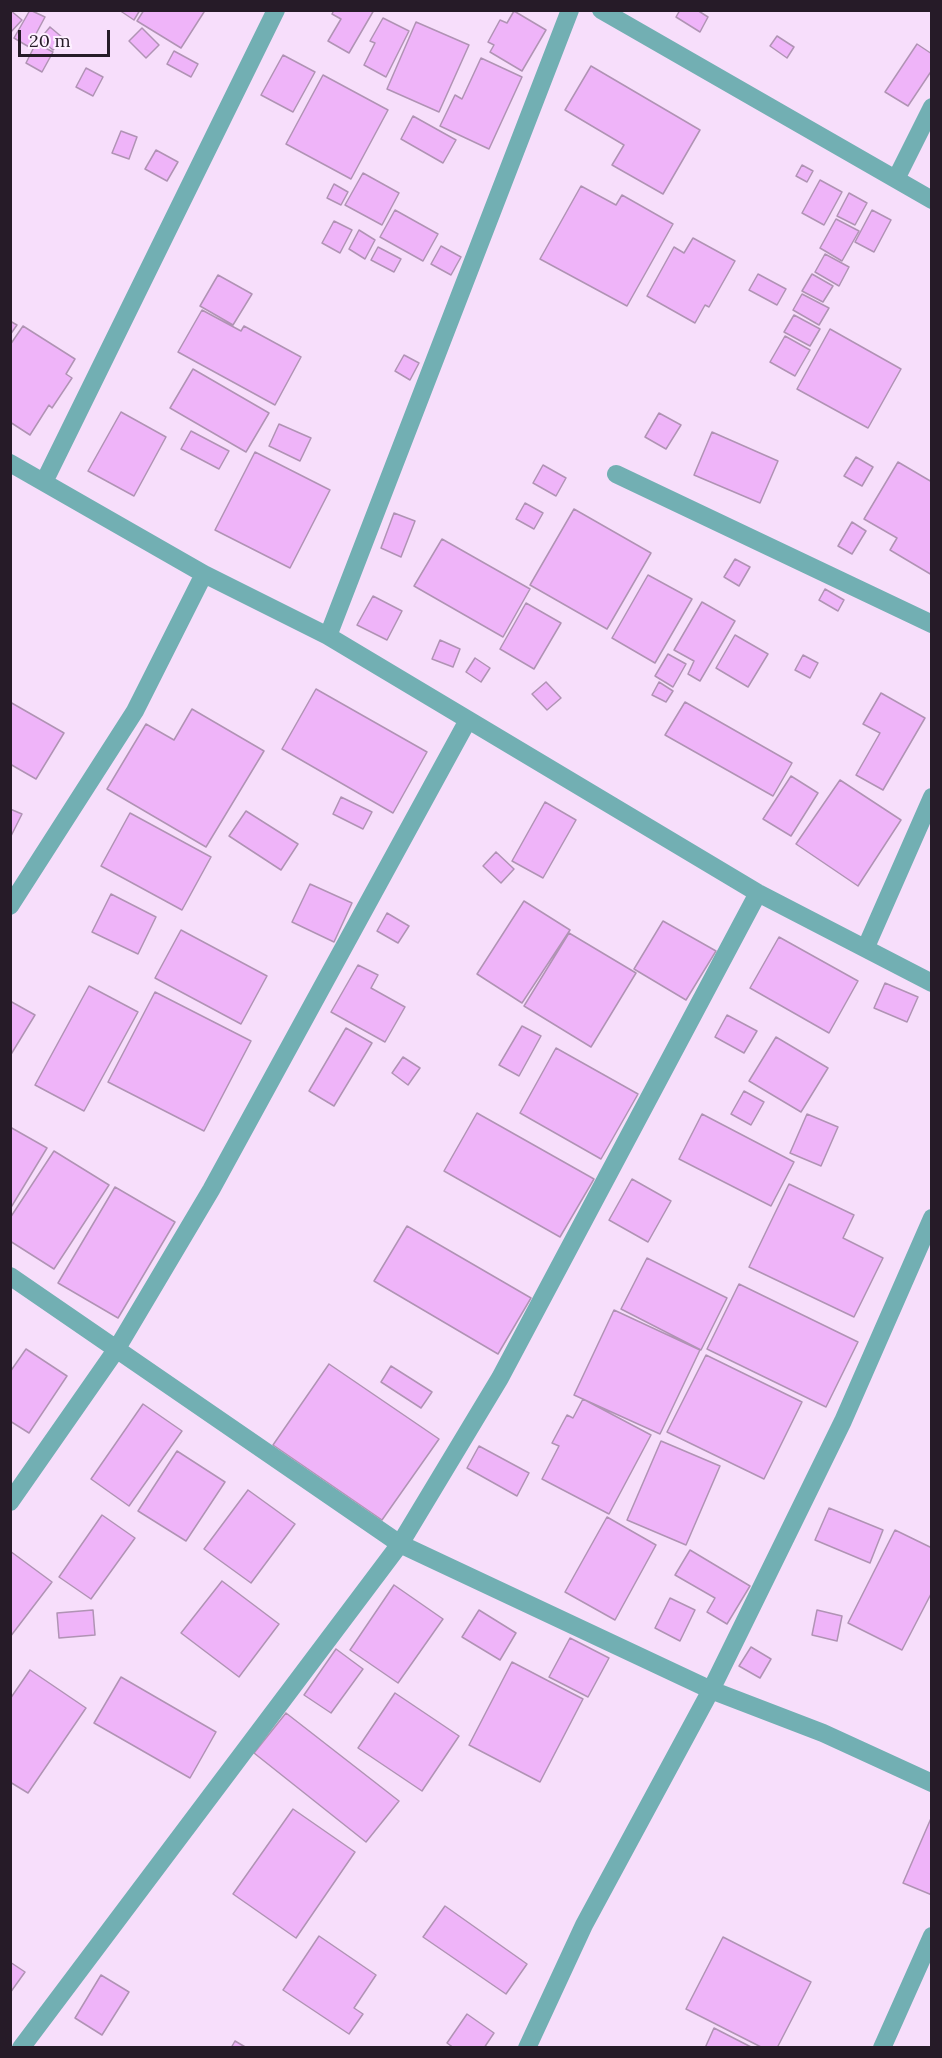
<!DOCTYPE html>
<html>
<head>
<meta charset="utf-8">
<style>
	body { margin:0 }
	#map { position:relative; width:942px; height:2058px; overflow:hidden; background:#f7defb; font-family:Lora,serif }
	canvas { display:block }
	.frame { position:absolute; inset:0; border:12px solid #261b28; pointer-events:none }
	.scale { position:absolute; left:18px; top:30px; width:92px; height:27px; box-sizing:border-box; border:3px solid #261b28; border-top:0; padding-left:8px; font-size:18px; line-height:21px; white-space:nowrap; color:#261b28; -webkit-text-stroke:4px #fdf0ff; paint-order:stroke }
</style>
</head>
<body>
<div id="map">
<canvas width="942" height="2058"></canvas>
<div class="frame"></div>
<div class="scale">20 m</div>
</div>
<script>
const g = document.querySelector('canvas').getContext('2d');
g.lineJoin = 'round';
function fillPath(path, color) { g.fillStyle = color; g.fill(path, 'evenodd'); }
const poly = rows => new Path2D(rows.map(r => 'M' + r).join(''));
function stroke(path, color, width, dash) { g.strokeStyle = color; g.lineWidth = width; g.lineCap = dash ? 'butt' : 'round'; g.setLineDash(dash || []); g.stroke(path); }
const building = poly([
	[10,10,22,20,10,33,10,10],
	[30,10,45,17,29,47,14,38,30,10],
	[119,10,140,10,134,20,119,10],
	[144,10,201,10,204,12,181,48,137,21,144,10],
	[334,10,374,10,349,53,328,41,341,19,332,14,334,10],
	[680,10,697,10,708,17,700,32,676,17,680,10],
	[514,11,546,30,522,71,490,52,494,45,488,42,500,20,507,23,514,11],
	[383,18,409,31,386,77,364,65,375,43,370,41,383,18],
	[416,22,469,45,439,112,387,89,416,22],
	[50,27,63,38,53,50,40,39,50,27],
	[142,28,159,45,146,58,129,41,142,28],
	[777,36,794,47,787,58,770,46,777,36],
	[36,43,53,52,42,72,26,63,36,43],
	[917,44,932,54,932,70,908,106,885,92,917,44],
	[174,51,198,64,191,77,167,64,174,51],
	[283,55,315,72,293,112,261,95,283,55],
	[481,58,522,77,489,149,440,126,455,95,462,99,481,58],
	[591,66,700,130,663,194,612,165,624,145,565,110,591,66],
	[86,68,103,77,93,96,76,87,86,68],
	[323,75,388,110,351,179,286,144,323,75],
	[413,116,456,140,443,163,401,139,413,116],
	[121,131,137,137,129,159,112,153,121,131],
	[156,150,178,162,167,181,145,169,156,150],
	[802,165,813,171,807,182,796,176,802,165],
	[363,173,399,193,382,225,345,205,363,173],
	[820,180,842,192,824,225,802,213,820,180],
	[334,184,348,192,341,205,327,198,334,184],
	[581,186,616,205,622,195,673,224,627,306,540,259,581,186],
	[849,193,867,203,855,225,837,216,849,193],
	[395,210,438,234,423,261,380,237,395,210],
	[872,210,891,220,874,252,855,242,872,210],
	[836,219,859,231,842,261,820,248,836,219],
	[334,221,352,230,340,253,322,243,334,221],
	[359,230,375,240,365,259,349,249,359,230],
	[693,238,735,261,709,307,705,305,695,323,647,296,674,247,684,253,693,238],
	[441,246,461,257,451,275,431,264,441,246],
	[378,247,401,259,394,272,371,260,378,247],
	[825,254,849,267,839,286,815,272,825,254],
	[758,274,786,289,777,305,749,290,758,274],
	[812,274,833,286,823,302,802,291,812,274],
	[218,275,252,294,233,325,200,306,218,275],
	[802,294,829,308,819,325,793,310,802,294],
	[202,310,241,331,244,326,301,357,275,405,178,352,202,310],
	[794,315,820,329,810,346,784,332,794,315],
	[10,321,17,325,10,335,10,321],
	[23,326,75,359,66,374,72,378,52,408,49,405,30,435,10,422,10,345,23,326],
	[830,329,901,369,868,428,797,389,830,329],
	[785,336,810,350,795,376,770,362,785,336],
	[404,355,419,363,410,380,395,371,404,355],
	[193,369,269,413,246,452,170,408,193,369],
	[121,412,166,437,134,496,88,471,121,412],
	[659,413,681,425,666,449,645,437,659,413],
	[279,424,311,438,300,461,269,446,279,424],
	[191,431,229,451,219,469,181,449,191,431],
	[712,432,778,461,760,503,694,475,712,432],
	[255,452,330,490,290,568,215,530,255,452],
	[856,457,873,467,862,486,844,476,856,457],
	[898,462,932,482,932,575,890,550,897,538,864,519,898,462],
	[543,465,566,478,556,496,533,483,543,465],
	[525,503,543,513,534,529,516,519,525,503],
	[574,509,651,553,607,629,530,585,574,509],
	[394,513,415,521,401,557,381,548,394,513],
	[852,522,866,531,852,554,838,546,852,522],
	[442,539,530,589,503,637,414,586,442,539],
	[735,559,750,567,739,586,724,577,735,559],
	[648,575,692,599,655,663,612,638,648,575],
	[825,589,844,600,838,611,819,600,825,589],
	[373,596,402,611,387,640,357,625,373,596],
	[702,602,735,621,700,681,688,674,694,661,674,650,702,602],
	[526,603,561,623,534,669,500,649,526,603],
	[735,635,768,654,748,687,716,668,735,635],
	[440,640,460,649,453,667,432,659,440,640],
	[668,654,686,664,673,687,655,676,668,654],
	[803,655,818,663,810,678,795,670,803,655],
	[475,658,490,668,481,682,466,672,475,658],
	[546,682,561,698,547,710,532,694,546,682],
	[659,682,673,691,666,702,652,695,659,682],
	[316,689,427,752,393,813,282,749,316,689],
	[881,693,925,718,883,790,856,775,880,733,863,724,881,693],
	[10,702,64,733,36,779,10,764,10,702],
	[685,702,792,763,773,796,665,735,685,702],
	[192,709,264,751,206,847,107,789,146,724,174,740,192,709],
	[791,776,818,793,791,836,763,819,791,776],
	[840,780,901,820,858,886,796,844,840,780],
	[341,797,372,812,363,829,333,814,341,797],
	[545,802,576,820,543,878,512,861,545,802],
	[10,809,22,814,10,838,10,809],
	[246,811,298,844,281,870,229,836,246,811],
	[130,813,211,857,182,910,101,866,130,813],
	[496,852,514,869,501,883,483,866,496,852],
	[310,884,352,903,334,942,292,922,310,884],
	[111,894,156,917,138,954,92,932,111,894],
	[524,901,570,930,522,1003,477,974,524,901],
	[387,913,409,926,398,943,377,931,387,913],
	[663,921,716,951,686,1000,634,969,663,921],
	[181,930,267,976,241,1024,155,978,181,930],
	[569,933,636,973,591,1047,524,1006,569,933],
	[779,937,858,981,829,1033,750,988,779,937],
	[358,965,378,975,371,988,405,1007,385,1042,331,1012,358,965],
	[885,983,918,997,907,1022,874,1008,885,983],
	[89,986,138,1012,84,1111,35,1085,89,986],
	[155,992,251,1041,204,1131,108,1082,155,992],
	[10,1001,35,1015,10,1056,10,1001],
	[727,1015,757,1031,744,1053,715,1037,727,1015],
	[522,1026,541,1036,519,1076,499,1065,522,1026],
	[346,1028,372,1043,334,1106,309,1091,346,1028],
	[776,1037,828,1068,801,1112,749,1081,776,1037],
	[556,1048,638,1094,601,1159,520,1113,556,1048],
	[403,1057,420,1068,408,1085,392,1073,403,1057],
	[744,1091,764,1102,751,1125,731,1114,744,1091],
	[477,1113,594,1179,560,1237,444,1171,477,1113],
	[702,1114,794,1162,771,1206,679,1159,702,1114],
	[807,1114,838,1127,821,1166,790,1153,807,1114],
	[10,1127,47,1148,10,1209,10,1127],
	[54,1151,109,1185,54,1269,10,1241,10,1218,54,1151],
	[632,1179,671,1201,648,1242,609,1220,632,1179],
	[789,1184,854,1215,843,1238,883,1258,854,1317,749,1267,789,1184],
	[115,1187,175,1222,118,1318,58,1283,115,1187],
	[407,1226,531,1298,498,1354,374,1281,407,1226],
	[647,1258,727,1298,701,1350,621,1309,647,1258],
	[739,1284,858,1342,826,1407,707,1349,739,1284],
	[614,1310,700,1350,660,1434,574,1395,614,1310],
	[26,1349,67,1376,29,1433,10,1421,10,1372,26,1349],
	[706,1355,802,1402,764,1479,667,1432,706,1355],
	[329,1364,439,1439,382,1520,273,1445,329,1364],
	[391,1366,432,1392,421,1408,381,1382,391,1366],
	[583,1399,651,1435,609,1514,542,1479,559,1446,552,1443,567,1415,573,1418,583,1399],
	[143,1404,182,1431,129,1506,91,1479,143,1404],
	[661,1441,720,1466,686,1545,627,1520,661,1441],
	[479,1446,529,1473,517,1496,467,1468,479,1446],
	[177,1451,225,1482,186,1541,138,1511,177,1451],
	[248,1490,295,1524,251,1583,204,1549,248,1490],
	[829,1508,883,1530,870,1563,815,1540,829,1508],
	[102,1515,135,1538,91,1599,59,1577,102,1515],
	[607,1517,656,1545,615,1620,565,1592,607,1517],
	[895,1530,932,1548,932,1592,902,1650,848,1623,895,1530],
	[690,1550,750,1586,727,1624,707,1612,715,1598,675,1575,690,1550],
	[10,1551,52,1582,10,1637,10,1551],
	[222,1581,279,1624,239,1677,181,1633,222,1581],
	[394,1585,443,1619,398,1683,350,1650,394,1585],
	[670,1598,695,1610,680,1641,655,1628,670,1598],
	[93,1610,95,1635,59,1638,57,1613,93,1610],
	[479,1610,516,1633,500,1660,462,1637,479,1610],
	[817,1610,842,1616,837,1641,812,1635,817,1610],
	[570,1638,609,1658,588,1697,549,1677,570,1638],
	[751,1647,771,1659,760,1678,739,1666,751,1647],
	[336,1649,363,1669,331,1713,304,1695,336,1649],
	[512,1662,583,1699,540,1782,469,1745,512,1662],
	[30,1670,86,1708,28,1793,10,1782,10,1699,30,1670],
	[121,1677,216,1732,190,1778,94,1723,121,1677],
	[395,1693,459,1736,422,1791,358,1748,395,1693],
	[286,1713,399,1801,366,1842,254,1753,286,1713],
	[293,1809,355,1852,296,1938,233,1894,293,1809],
	[932,1816,932,1895,903,1883,932,1816],
	[445,1906,527,1964,506,1994,423,1937,445,1906],
	[319,1936,376,1975,354,2008,363,2014,349,2034,283,1990,319,1936],
	[723,1937,811,1982,777,2048,763,2048,686,2009,723,1937],
	[10,1962,25,1972,10,1993,10,1962],
	[101,1975,129,1992,102,2035,75,2018,101,1975],
	[467,2014,494,2033,484,2048,454,2048,447,2043,467,2014],
	[714,2028,753,2048,705,2048,714,2028],
	[235,2041,247,2048,231,2048,235,2041]
]);
fillPath(building, '#efb4f9');
stroke(building, '#b093b4', 1.5);
stroke(poly([
	[601,10,932,200],
	[896,179,932,107],
	[10,463,204,574,328,636,758,893,932,983],
	[616,474,932,624],
	[44,482,276,10],
	[328,636,570,10],
	[10,906,135,711,204,574],
	[866,947,932,797],
	[10,1276,400,1544,711,1690,823,1733,932,1783],
	[10,1502,116,1350,211,1190,468,720],
	[21,2048,400,1544,500,1378,758,893],
	[527,2048,584,1925,711,1690,843,1421,932,1218],
	[882,2048,932,1936]
]), '#72afb3', 18);
</script>
</body>
</html>
